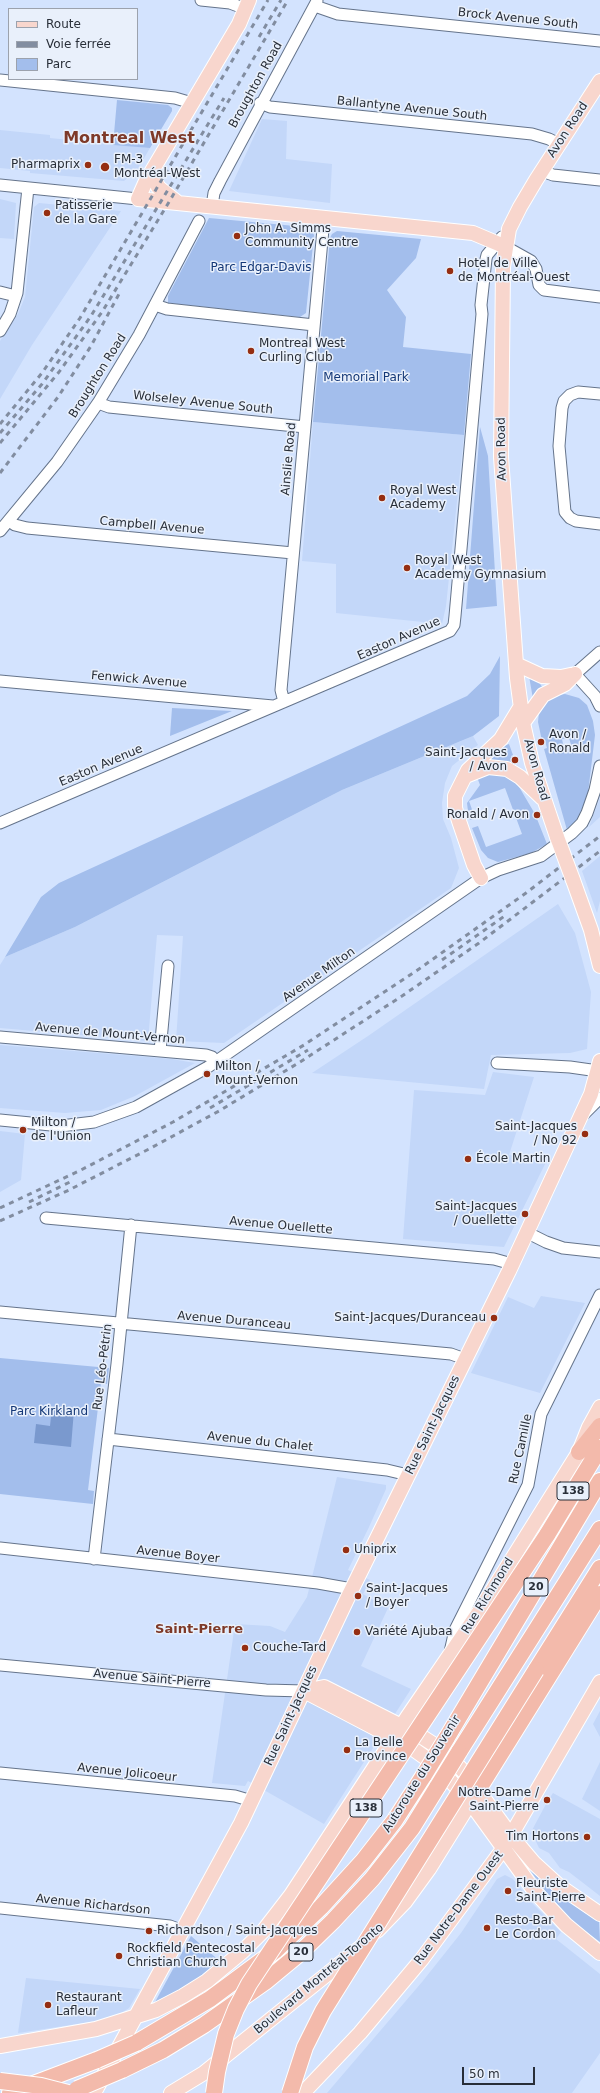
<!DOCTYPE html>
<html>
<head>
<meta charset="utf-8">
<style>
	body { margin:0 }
	#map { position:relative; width:600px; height:2093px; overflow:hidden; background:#d3e3fe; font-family:"DejaVu Sans",sans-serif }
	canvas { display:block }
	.legend { position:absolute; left:8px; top:8px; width:130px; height:72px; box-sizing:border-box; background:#e9f0fb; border:1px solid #9ca2ad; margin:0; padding:5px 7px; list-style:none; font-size:12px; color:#282e38 }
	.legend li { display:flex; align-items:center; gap:8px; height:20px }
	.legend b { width:20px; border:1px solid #9ca2ad }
	.scale { position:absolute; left:462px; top:2067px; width:73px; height:18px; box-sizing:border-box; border:2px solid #282e38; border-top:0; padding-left:5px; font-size:12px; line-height:14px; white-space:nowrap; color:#282e38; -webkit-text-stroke:3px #e9f0fb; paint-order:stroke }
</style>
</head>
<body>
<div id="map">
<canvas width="600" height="2093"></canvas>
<ul class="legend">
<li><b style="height:5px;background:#f8d6cd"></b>Route</li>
<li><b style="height:5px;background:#828da0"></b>Voie ferrée</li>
<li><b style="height:11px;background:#a3beec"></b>Parc</li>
</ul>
<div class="scale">50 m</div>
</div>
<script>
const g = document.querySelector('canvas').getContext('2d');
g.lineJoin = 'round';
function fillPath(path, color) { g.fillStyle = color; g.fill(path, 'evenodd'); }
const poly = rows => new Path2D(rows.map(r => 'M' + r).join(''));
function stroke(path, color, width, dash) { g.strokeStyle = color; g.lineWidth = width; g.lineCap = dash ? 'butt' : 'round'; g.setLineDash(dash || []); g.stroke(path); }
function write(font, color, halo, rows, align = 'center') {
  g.font = font + ' "DejaVu Sans",sans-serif'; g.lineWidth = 3; g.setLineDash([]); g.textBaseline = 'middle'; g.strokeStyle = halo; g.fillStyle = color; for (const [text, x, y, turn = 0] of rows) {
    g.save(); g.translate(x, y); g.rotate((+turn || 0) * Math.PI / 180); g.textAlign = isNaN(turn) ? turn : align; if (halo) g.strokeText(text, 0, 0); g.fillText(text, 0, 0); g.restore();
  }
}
fillPath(poly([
	[262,119,287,121,286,159,332,164,330,203,229,191],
	[0,130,50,135,50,138,150,148,137,170,124,181,30,173,30,171,0,168],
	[0,199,16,203,14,239,0,238],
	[39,203,121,211,32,345,0,399,0,341,18,314,25,297,34,207],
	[313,422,464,435,446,606,442,624,336,613,336,564,302,561],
	[473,736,478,745,452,766,445,783,442,803,443,819,451,838,459,868,451,888,224,1043,176,1041,183,936,157,935,148,1041,0,1028,0,965,5,957,75,927,342,790],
	[600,798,600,817,589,827,595,811],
	[600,856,600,901,597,913,582,871],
	[558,904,575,933,591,992,587,1049,570,1053,491,1055,484,1089,312,1073,368,1036],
	[0,1045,172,1059,195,1063,135,1096,101,1110,65,1113,0,1108],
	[493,1072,534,1077,509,1155,546,1162,504,1247,403,1239,414,1090,485,1095],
	[0,1131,25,1134,21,1180,0,1192],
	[541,1296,585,1303,540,1393,471,1373,508,1297,534,1308],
	[337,1477,386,1485,386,1489,369,1527,348,1570,370,1580,363,1594,388,1608,361,1666,411,1689,324,1824,248,1781,245,1786,212,1783,235,1624,270,1626,285,1632,307,1597],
	[600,1711,600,1737,593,1724],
	[600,1762,600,1811,582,1799],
	[553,1793,600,1819,600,1896,569,1872,560,1868,549,1853,539,1848,533,1835,530,1834,546,1804,549,1805,552,1800,549,1799],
	[505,1875,513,1879,533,1904,561,1932,556,1939,600,1974,600,2053,572,2093,327,2093,422,1982,461,1933,497,1879],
	[26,1978,140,1989,129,2008,120,2014,97,2021,18,2033]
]), '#c3d7f9');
fillPath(poly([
	[117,100,168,105,172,108,172,111,150,148,113,145],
	[209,218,306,227,312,231,314,235,306,313,300,317,168,303,168,296,171,290],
	[337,231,421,239,416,258,387,290,406,317,403,347,471,354,464,435,313,422,330,238,332,234],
	[480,427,488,456,497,606,466,609],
	[500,656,499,716,473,736,342,790,75,927,5,957,41,897,59,883,467,696,490,674],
	[529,676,538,681,543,688,533,699],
	[565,694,579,698,587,705,593,721,595,735,588,793,578,819,567,830,544,749,547,748,545,741,542,741,538,722,539,712,547,701,558,695],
	[569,738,572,748,564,749,562,739],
	[172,708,232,711,170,736],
	[509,744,513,755,511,756,516,767,490,761,490,759,503,746],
	[498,772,515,780,535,814,547,844,531,853,498,862,488,858,481,850,472,828,478,826,486,847,522,834,505,788,469,801,475,818,471,820,469,819,467,803,480,785,477,777],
	[0,1358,109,1368,107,1384,101,1383,88,1490,94,1491,93,1504,0,1494],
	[529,1869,562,1898,599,1922,600,1942,573,1922,546,1892],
	[191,1936,222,1963,195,1982,154,2004]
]), '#a3beec');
fillPath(poly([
	[52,1408,74,1410,71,1447,34,1443,36,1424,50,1426]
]), '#7a99ce');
const minor = poly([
	[201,0,230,3,246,9],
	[315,6,338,14,600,41],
	[0,80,175,98,192,103],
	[260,103,270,107,532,134,549,139,559,144],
	[542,171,553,175,600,180],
	[0,185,138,199],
	[212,206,214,193,220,181,317,1],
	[506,247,531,261,536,269,539,285,544,290,600,297],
	[0,292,16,296],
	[155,305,167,309,314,325],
	[0,331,10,314,17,293,28,188],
	[600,394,578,392,570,395,564,401,562,408,559,446,565,512,570,518,576,521,600,524],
	[98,403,109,407,305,427],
	[9,521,15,525,27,528,293,553],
	[0,531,57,462,98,403,139,335,199,221],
	[600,652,575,674,595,696,600,706],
	[0,681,273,706],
	[284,702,281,690,324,218],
	[0,823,450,631,454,625,455,616,482,314,481,305,486,259,487,255,502,237],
	[0,1037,206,1055,212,1057,216,1062],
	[160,1051,168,966],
	[497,1063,570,1067,598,1071],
	[584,1114,600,1098],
	[0,1120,61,1126,94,1122,136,1107,208,1067,481,878,498,870,541,856,572,833,582,823,587,813,595,790,600,766],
	[46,1218,494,1259,512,1264],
	[526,1232,546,1242,563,1248,600,1252],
	[0,1312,451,1354,465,1359],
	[108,1439,387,1470,408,1475],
	[0,1548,318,1583,352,1589],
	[94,1559,117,1364,131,1225],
	[450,1652,455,1630,528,1485,541,1414,600,1295],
	[0,1665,266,1690,304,1691],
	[0,1773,235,1796,252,1801],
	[0,1908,170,1926,183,1931]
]);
const major = poly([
	[249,0,239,24,146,181,138,199,473,233,506,247],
	[152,171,158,187,177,202],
	[516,664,542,676,561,677,575,674],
	[523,723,543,695,565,684,575,674],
	[468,775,488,767,507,769,520,777,542,798],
	[557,837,532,763,523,723,517,678,501,457,503,267,509,229,520,207,536,180,600,81],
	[481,878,474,865,459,821,455,808,455,796,468,770,501,739,521,706],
	[573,880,591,930,600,966],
	[304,1691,409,1746,437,1766,470,1802,536,1893,566,1925,600,1953],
	[304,1691,324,1687,419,1735,444,1751,467,1775,512,1837,534,1863,558,1885,600,1914],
	[377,1931,405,1902,429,1869,478,1790],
	[0,2046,96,2029,156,2010,183,1996,207,1981,243,1951,264,1930,291,1895,408,1716,477,1615,579,1452,589,1427,600,1407],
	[94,2093,241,1823,349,1595,509,1271,591,1094,600,1061],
	[171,2093,204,2073,361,1947],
	[303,2093,360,2033,422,1959,503,1849,600,1682]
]);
const highway = poly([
	[579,1452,600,1426],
	[547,1535,600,1448],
	[536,1670,600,1568],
	[446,1739,600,1481],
	[459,1752,600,1529],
	[478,1790,600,1594],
	[136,2043,210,1999,276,1950,321,1907,363,1861,395,1820,424,1775],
	[122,2070,163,2050,204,2025,265,1982,300,1953,333,1921,372,1879,412,1828,438,1786],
	[10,2093,97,2060]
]);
stroke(minor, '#65748b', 13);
stroke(major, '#fff', 16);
stroke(highway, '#fff', 18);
stroke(minor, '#fff', 11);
stroke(major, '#f8d6cd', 14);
stroke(highway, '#f3baab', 16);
stroke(poly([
	[259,37,281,0],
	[0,424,42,373,80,318,268,0],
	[0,433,42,384,91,316,224,98],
	[0,443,59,372,102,312,169,202,288,0],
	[0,473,58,397,91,346,119,294],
	[442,960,506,915],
	[210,1108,308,1050],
	[29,1202,70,1182],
	[0,1208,81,1170,173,1122,304,1045,419,969,526,893,600,836],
	[0,1221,69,1190,149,1149,219,1111,300,1062,402,996,479,943,600,851]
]), '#828da0', 3, [5, 5]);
const majorBridge = poly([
	[557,837,573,880]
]);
const highwayBridge = poly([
	[424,1775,446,1739],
	[438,1786,459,1752],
	[97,2060,136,2043],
	[0,2081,41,2086,68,2093],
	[77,2089,122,2070],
	[214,2093,217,2072,226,2034,236,2009,249,1984,547,1535],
	[290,2093,305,2047,323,2011,536,1670]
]);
stroke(majorBridge, '#fff', 16, []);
stroke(highwayBridge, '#fff', 18, []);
stroke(majorBridge, '#f8d6cd', 14);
stroke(highwayBridge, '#f3baab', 16);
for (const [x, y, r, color] of [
	[88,165,4,"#952e12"],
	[105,167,5,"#952e12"],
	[47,213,4,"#952e12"],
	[237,236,4,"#952e12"],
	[450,271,4,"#952e12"],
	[251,351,4,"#952e12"],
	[382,498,4,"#952e12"],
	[407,568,4,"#952e12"],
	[541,742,4,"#952e12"],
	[515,760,4,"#952e12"],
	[537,815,4,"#952e12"],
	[207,1074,4,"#952e12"],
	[23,1130,4,"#952e12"],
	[585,1134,4,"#952e12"],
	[468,1159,4,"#952e12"],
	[525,1214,4,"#952e12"],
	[494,1318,4,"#952e12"],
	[346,1550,4,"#952e12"],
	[358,1596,4,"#952e12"],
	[357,1632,4,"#952e12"],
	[245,1648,4,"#952e12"],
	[347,1750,4,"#952e12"],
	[547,1800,4,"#952e12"],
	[587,1837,4,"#952e12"],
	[508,1891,4,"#952e12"],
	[487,1928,4,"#952e12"],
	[149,1931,4,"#952e12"],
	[119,1956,4,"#952e12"],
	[48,2005,4,"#952e12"]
]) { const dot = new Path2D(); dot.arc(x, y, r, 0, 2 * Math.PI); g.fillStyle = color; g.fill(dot); stroke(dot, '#e9f0fb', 1.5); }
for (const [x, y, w] of [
	[573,1491,32],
	[536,1587,24],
	[366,1808,32],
	[301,1952,24]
]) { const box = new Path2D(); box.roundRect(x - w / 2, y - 9, w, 18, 3); g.fillStyle = '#e9f0fb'; g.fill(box); stroke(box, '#282e38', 1); }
write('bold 11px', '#282e38', null, [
	["138",573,1491],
	["20",536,1587],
	["138",366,1808],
	["20",301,1952]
]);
write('12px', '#282e38', '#e9f0fb', [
	["Brock Avenue South",518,19,6],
	["Broughton Road",256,85,-61],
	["Ballantyne Avenue South",412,109,6],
	["Avon Road",568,130,-57],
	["Broughton Road",98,376,-58],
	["Wolseley Avenue South",203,403,6],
	["Avon Road",502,449,-91],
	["Ainslie Road",289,459,-85],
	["Campbell Avenue",152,526,5],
	["Easton Avenue",399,639,-24],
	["Fenwick Avenue",139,680,5],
	["Easton Avenue",101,766,-23],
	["Avon Road",536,770,74],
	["Avenue Milton",319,975,-35],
	["Avenue de Mount-Vernon",110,1034,5],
	["Avenue Ouellette",281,1226,5],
	["Avenue Duranceau",234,1321,5],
	["Rue Léo-Pétrin",103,1367,-83],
	["Rue Saint-Jacques",433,1425,-64],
	["Avenue du Chalet",260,1442,6],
	["Rue Camille",521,1449,-78],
	["Avenue Boyer",178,1555,6],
	["Rue Richmond",488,1596,-58],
	["Avenue Saint-Pierre",152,1679,5],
	["Rue Saint-Jacques",291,1716,-65],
	["Avenue Jolicoeur",127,1773,6],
	["Autoroute du Souvenir",422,1774,-58],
	["Avenue Richardson",93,1905,6],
	["Rue Notre-Dame Ouest",459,1908,-53],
	["Boulevard Montréal-Toronto",319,1979,-40]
]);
write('12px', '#282e38', '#e9f0fb', [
	["FM-3",114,160],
	["Montréal-West",114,174],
	["Pharmaprix",80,165,"right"],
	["Patisserie",55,206],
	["de la Gare",55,220],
	["John A. Simms",245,229],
	["Community Centre",245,243],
	["Hotel de Ville",458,264],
	["de Montréal-Ouest",458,278],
	["Montreal West",259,344],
	["Curling Club",259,358],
	["Royal West",390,491],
	["Academy",390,505],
	["Royal West",415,561],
	["Academy Gymnasium",415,575],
	["Avon /",549,735],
	["Ronald",549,749],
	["Saint-Jacques",507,753,"right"],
	["/ Avon",507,767,"right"],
	["Ronald / Avon",529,815,"right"],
	["Milton /",215,1067],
	["Mount-Vernon",215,1081],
	["Milton /",31,1123],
	["de l'Union",31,1137],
	["Saint-Jacques",577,1127,"right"],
	["/ No 92",577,1141,"right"],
	["École Martin",476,1159],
	["Saint-Jacques",517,1207,"right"],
	["/ Ouellette",517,1221,"right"],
	["Saint-Jacques/Duranceau",486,1318,"right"],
	["Uniprix",354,1550],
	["Saint-Jacques",366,1589],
	["/ Boyer",366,1603],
	["Variété Ajubaa",365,1632],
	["Couche-Tard",253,1648],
	["La Belle",355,1743],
	["Province",355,1757],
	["Notre-Dame /",539,1793,"right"],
	["Saint-Pierre",539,1807,"right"],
	["Tim Hortons",579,1837,"right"],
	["Fleuriste",516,1884],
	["Saint-Pierre",516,1898],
	["Resto-Bar",495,1921],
	["Le Cordon",495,1935],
	["Richardson / Saint-Jacques",157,1931],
	["Rockfield Pentecostal",127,1949],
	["Christian Church",127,1963],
	["Restaurant",56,1998],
	["Lafleur",56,2012]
], 'left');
write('12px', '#143877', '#e9f0fb', [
	["Parc Edgar-Davis",261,268],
	["Memorial Park",366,378],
	["Parc Kirkland",49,1412]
]);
write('bold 13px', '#7e3928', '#e9f0fb', [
	["Saint-Pierre",199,1630]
]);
write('bold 16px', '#7e3928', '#e9f0fb', [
	["Montreal West",129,139]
]);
</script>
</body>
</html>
